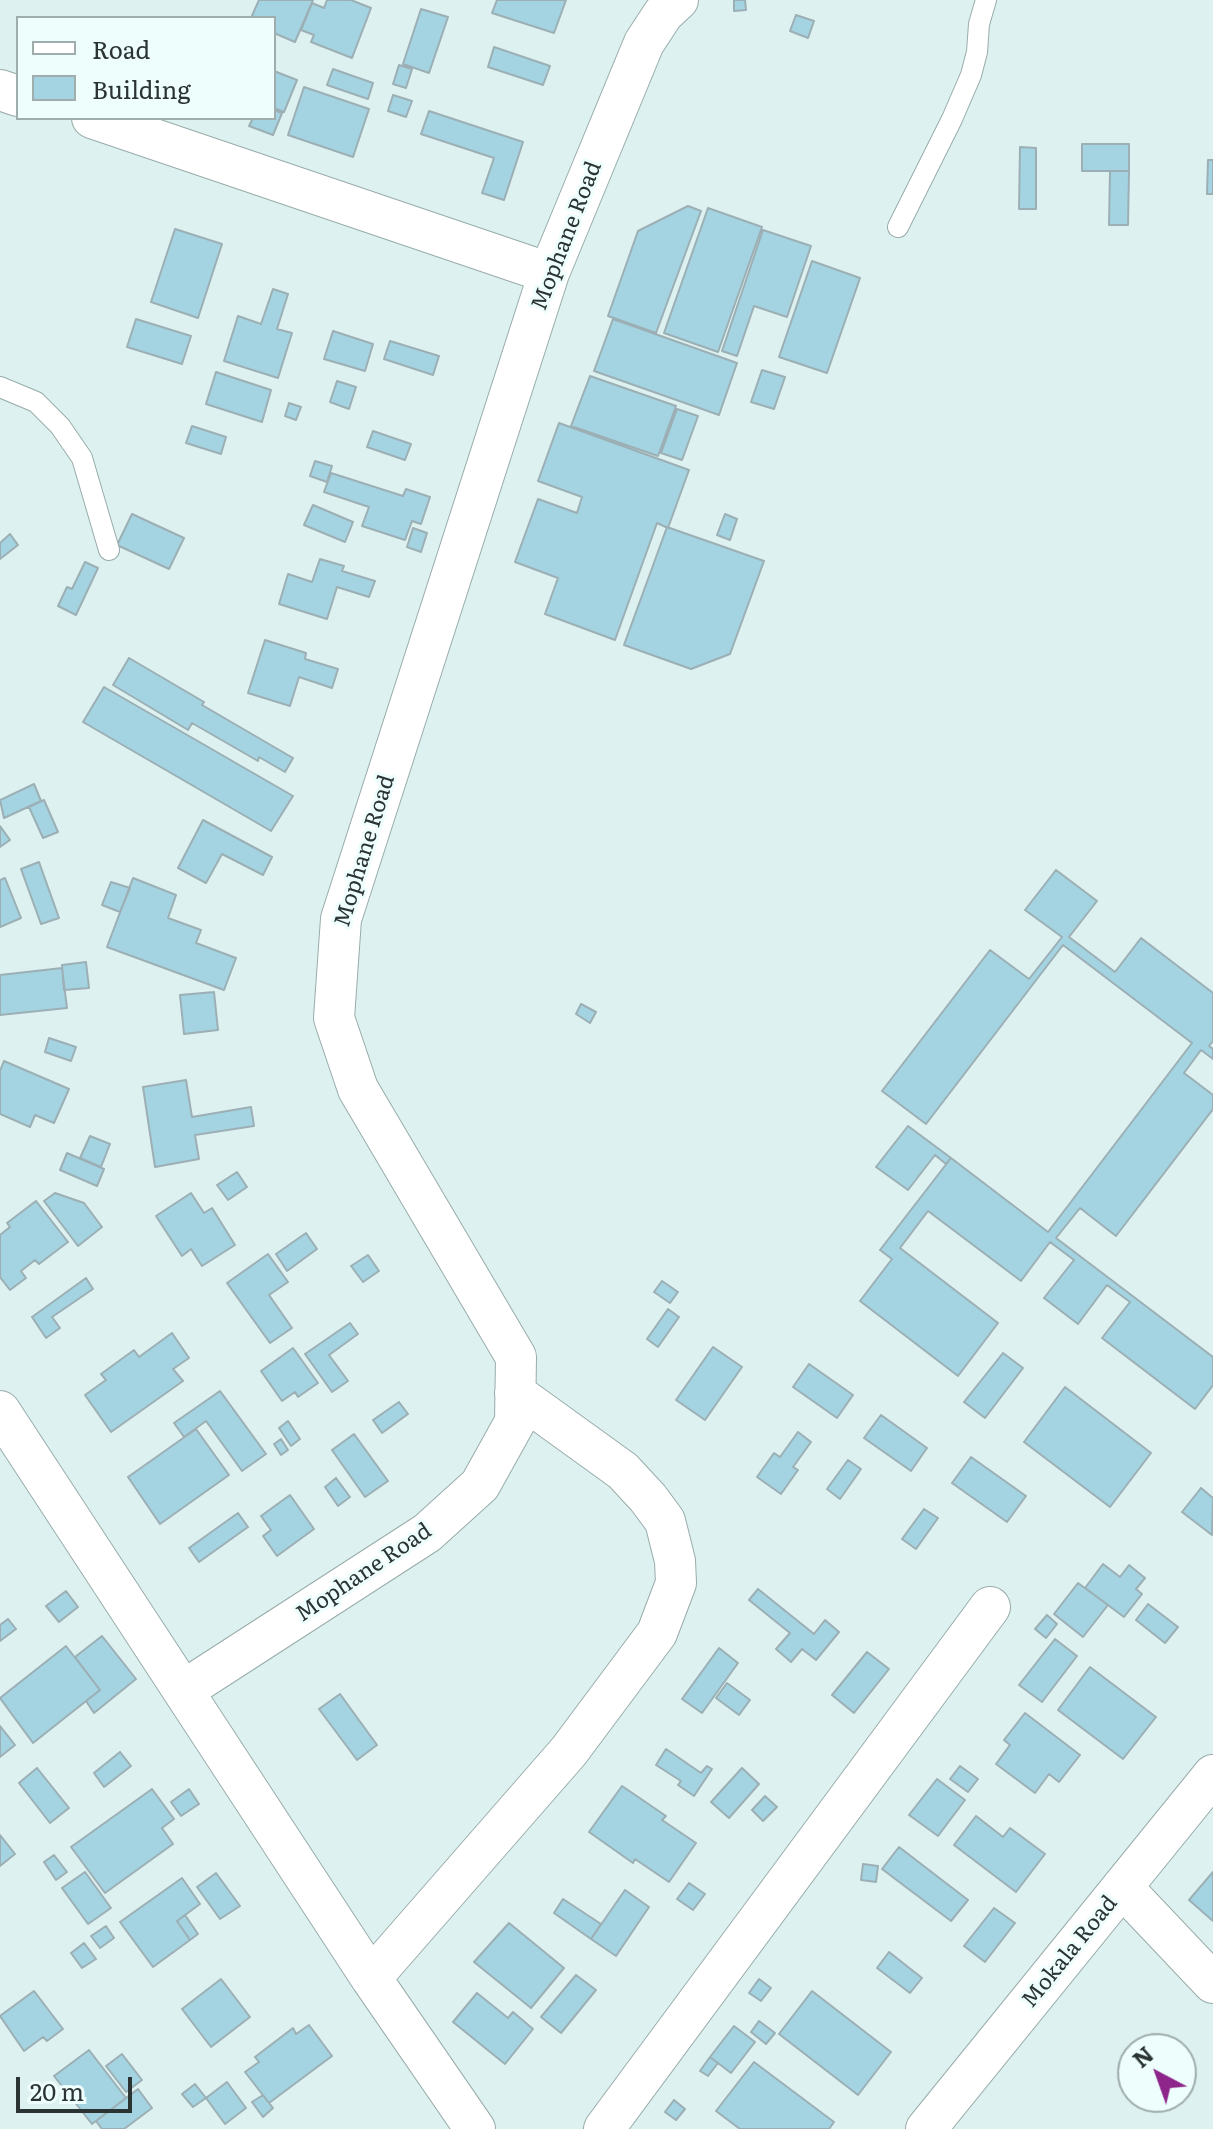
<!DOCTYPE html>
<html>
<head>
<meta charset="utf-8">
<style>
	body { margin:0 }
	#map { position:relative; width:1213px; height:2129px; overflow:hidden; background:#ddf2f0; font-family:Literata,serif }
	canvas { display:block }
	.legend { position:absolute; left:16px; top:16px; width:260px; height:104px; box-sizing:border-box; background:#edfefc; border:2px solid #9fadac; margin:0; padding:10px 14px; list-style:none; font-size:24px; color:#2b3433 }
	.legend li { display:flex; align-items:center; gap:16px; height:40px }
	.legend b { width:40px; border:2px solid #9fadac }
	.north { position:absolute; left:1117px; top:2033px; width:80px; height:80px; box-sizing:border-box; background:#edfefc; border:2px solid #9fadac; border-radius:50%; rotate:319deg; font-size:22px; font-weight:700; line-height:32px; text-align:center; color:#2b3433 }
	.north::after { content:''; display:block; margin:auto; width:28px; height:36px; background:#8e258a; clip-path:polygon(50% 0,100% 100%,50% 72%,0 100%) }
	.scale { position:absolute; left:16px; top:2077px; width:116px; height:36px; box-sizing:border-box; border:4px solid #2b3433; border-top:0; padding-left:10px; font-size:24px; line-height:28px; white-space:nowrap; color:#2b3433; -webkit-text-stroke:6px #edfefc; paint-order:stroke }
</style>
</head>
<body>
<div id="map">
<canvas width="1213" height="2129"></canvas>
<ul class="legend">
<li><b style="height:10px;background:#fff"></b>Road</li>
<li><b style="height:22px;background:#a4d4e2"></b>Building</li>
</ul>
<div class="north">N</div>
<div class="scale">20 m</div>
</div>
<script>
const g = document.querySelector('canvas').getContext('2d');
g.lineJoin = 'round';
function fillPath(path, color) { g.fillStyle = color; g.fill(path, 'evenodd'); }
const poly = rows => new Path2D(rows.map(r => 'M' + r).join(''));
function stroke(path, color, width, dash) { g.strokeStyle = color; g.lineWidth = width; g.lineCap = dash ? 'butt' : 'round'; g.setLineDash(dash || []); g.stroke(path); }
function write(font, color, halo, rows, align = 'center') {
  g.font = font + ' Literata,serif'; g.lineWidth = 6; g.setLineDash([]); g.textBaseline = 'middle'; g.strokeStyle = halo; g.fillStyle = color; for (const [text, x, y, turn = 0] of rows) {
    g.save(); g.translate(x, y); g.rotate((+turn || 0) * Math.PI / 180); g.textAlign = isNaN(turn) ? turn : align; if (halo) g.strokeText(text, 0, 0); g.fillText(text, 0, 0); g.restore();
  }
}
const building = poly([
	[259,0,313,0,295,42,274,33,274,18,251,18,259,0],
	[327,0,351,0,371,8,352,58,311,42,314,35,301,30,312,3,324,8,327,0],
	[497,0,566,0,554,33,492,13,497,0],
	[734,0,745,0,746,10,734,11,734,0],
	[421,9,448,17,429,73,403,64,421,9],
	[796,15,814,21,808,38,790,31,796,15],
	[494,47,550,66,543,85,488,67,494,47],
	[399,65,412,69,406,88,393,84,399,65],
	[333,69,373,83,368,99,327,85,333,69],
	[274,71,297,80,284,112,274,108,274,71],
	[304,87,369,109,353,157,288,135,304,87],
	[393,95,412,101,406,117,388,111,393,95],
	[274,110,282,113,273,135,249,126,253,118,274,118,274,110],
	[429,111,523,142,504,200,482,193,494,158,421,134,429,111],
	[1082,144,1129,144,1129,171,1082,171,1082,144],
	[1020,147,1036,148,1036,209,1019,209,1020,147],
	[1208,160,1213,160,1213,194,1207,194,1208,160],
	[1110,171,1129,171,1128,225,1109,225,1110,171],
	[688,206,701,211,656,333,608,316,638,231,688,206],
	[708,208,762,227,718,352,664,333,708,208],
	[175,229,222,244,198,318,151,302,175,229],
	[763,230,811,246,787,317,754,306,737,356,722,351,763,230],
	[812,261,860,278,827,373,779,357,812,261],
	[273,289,288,294,277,329,292,333,278,378,224,361,238,316,261,324,273,289],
	[136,319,191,336,182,364,127,347,136,319],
	[613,319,737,363,719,415,594,371,613,319],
	[333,331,373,344,365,371,324,359,333,331],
	[390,341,439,356,433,375,384,359,390,341],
	[762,370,785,377,774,409,751,402,762,370],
	[216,372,271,390,262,422,206,404,216,372],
	[590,376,676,406,658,456,571,426,590,376],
	[337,381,356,387,349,409,330,402,337,381],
	[289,403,301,407,296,420,285,416,289,403],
	[677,409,698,416,682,460,661,453,677,409],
	[559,423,689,470,668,528,657,523,615,640,545,614,558,578,515,562,538,499,577,513,582,497,538,481,559,423],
	[192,426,226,437,221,454,186,443,192,426],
	[373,431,411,444,405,460,367,447,373,431],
	[315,461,332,466,327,482,310,476,315,461],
	[331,473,403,496,406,489,430,497,421,524,412,521,405,540,362,526,369,507,324,492,331,473],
	[313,505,353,522,345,542,304,525,313,505],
	[132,514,184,538,169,569,117,545,132,514],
	[725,514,737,519,730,540,717,535,725,514],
	[667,527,764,561,730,654,691,669,624,645,667,527],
	[413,528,427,533,421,552,407,547,413,528],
	[10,534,18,545,0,559,0,543,10,534],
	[320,559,344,566,342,571,375,581,369,597,337,587,327,619,279,604,288,574,312,582,320,559],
	[85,562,98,568,76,615,58,606,67,587,72,589,85,562],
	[265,640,306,653,305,659,338,669,332,688,299,677,290,706,248,693,265,640],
	[129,658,204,702,202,705,293,758,285,772,259,757,258,761,192,723,188,730,113,685,129,658],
	[104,687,293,796,271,831,83,722,104,687],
	[34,784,41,801,4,818,0,800,34,784],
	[44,800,58,832,43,838,29,807,44,800],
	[203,820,272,857,263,875,222,854,206,883,178,868,203,820],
	[0,826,10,840,0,847,0,826],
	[39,862,59,918,41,924,21,869,39,862],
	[1056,870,1097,901,1069,937,1115,972,1141,938,1213,993,1213,1041,1209,1046,1213,1049,1213,1059,1201,1050,1184,1073,1213,1095,1213,1109,1116,1236,1080,1208,1056,1238,1213,1357,1213,1385,1195,1409,1102,1338,1130,1302,1107,1285,1078,1324,1044,1298,1074,1260,1050,1242,1021,1281,928,1211,900,1248,998,1323,958,1376,860,1301,892,1259,880,1250,951,1158,1048,1232,1192,1043,1063,945,926,1124,882,1091,990,950,1029,979,1062,937,1025,910,1056,870],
	[5,878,21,918,0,927,0,880,5,878],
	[133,878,176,895,168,918,201,930,196,943,236,958,224,990,107,947,133,878],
	[111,882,130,888,120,912,102,905,111,882],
	[86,962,89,988,64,990,62,965,86,962],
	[62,968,67,1008,0,1015,0,975,62,968],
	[214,992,218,1030,184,1034,180,995,214,992],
	[581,1004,596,1012,590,1023,576,1014,581,1004],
	[49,1038,76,1047,71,1061,45,1052,49,1038],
	[4,1061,69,1089,54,1123,35,1115,30,1127,0,1114,0,1071,4,1061],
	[186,1080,192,1117,251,1107,254,1126,195,1135,199,1159,155,1167,143,1087,186,1080],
	[908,1126,951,1158,946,1164,935,1155,908,1190,876,1167,908,1126],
	[90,1136,110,1144,101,1167,80,1158,90,1136],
	[67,1153,104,1169,97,1186,60,1170,67,1153],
	[237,1172,247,1187,228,1200,217,1185,237,1172],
	[55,1193,84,1203,102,1227,78,1246,44,1201,55,1193],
	[191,1193,204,1213,212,1208,235,1245,202,1266,191,1249,182,1256,156,1216,191,1193],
	[36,1201,68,1242,39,1264,35,1260,21,1271,26,1278,10,1290,0,1277,0,1235,10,1227,7,1223,36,1201],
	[306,1233,317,1249,287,1271,276,1254,306,1233],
	[268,1254,288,1282,269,1295,292,1328,270,1343,227,1283,268,1254],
	[368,1255,379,1271,363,1282,351,1266,368,1255],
	[86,1278,93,1289,52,1317,60,1328,46,1338,32,1317,86,1278],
	[662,1281,678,1292,670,1303,654,1292,662,1281],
	[668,1309,679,1317,658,1347,647,1339,668,1309],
	[350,1323,358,1334,329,1355,348,1381,332,1392,305,1354,350,1323],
	[172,1333,189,1358,173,1369,183,1381,111,1432,85,1395,106,1380,101,1374,134,1350,139,1357,172,1333],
	[713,1347,742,1367,705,1420,676,1400,713,1347],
	[293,1348,318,1383,298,1397,295,1392,282,1401,261,1371,293,1348],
	[1003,1353,1023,1368,985,1418,964,1402,1003,1353],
	[809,1364,853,1395,837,1418,793,1387,809,1364],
	[1065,1387,1151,1453,1110,1507,1024,1442,1065,1387],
	[220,1391,266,1454,242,1471,206,1421,184,1437,174,1423,220,1391],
	[399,1402,408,1414,382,1433,373,1420,399,1402],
	[881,1415,927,1448,911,1471,864,1438,881,1415],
	[288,1421,300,1439,291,1446,279,1428,288,1421],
	[196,1429,229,1475,160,1524,128,1477,196,1429],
	[798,1432,811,1442,793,1467,798,1470,781,1494,757,1477,774,1453,780,1457,798,1432],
	[354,1434,388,1481,365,1497,332,1450,354,1434],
	[281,1439,288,1450,281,1455,274,1444,281,1439],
	[971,1457,1026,1496,1007,1522,952,1483,971,1457],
	[848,1460,861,1469,840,1499,827,1489,848,1460],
	[336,1478,350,1497,338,1506,325,1487,336,1478],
	[1201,1488,1213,1498,1212,1535,1182,1512,1201,1488],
	[290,1495,314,1529,277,1556,263,1536,271,1530,261,1516,290,1495],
	[924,1509,938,1518,916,1549,902,1539,924,1509],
	[238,1513,248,1527,199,1562,189,1548,238,1513],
	[1103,1564,1120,1577,1129,1565,1145,1578,1136,1589,1142,1594,1124,1617,1085,1588,1103,1564],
	[1078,1583,1108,1605,1083,1637,1054,1614,1078,1583],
	[758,1589,814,1634,825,1620,839,1632,816,1660,802,1649,791,1662,776,1649,790,1633,749,1600,758,1589],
	[66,1591,78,1607,59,1622,46,1606,66,1591],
	[1148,1604,1178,1627,1165,1643,1136,1620,1148,1604],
	[1047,1615,1057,1624,1046,1638,1035,1629,1047,1615],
	[8,1619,16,1629,0,1641,0,1625,8,1619],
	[102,1636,136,1679,94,1713,86,1701,100,1690,75,1657,102,1636],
	[1055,1639,1077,1656,1042,1702,1019,1685,1055,1639],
	[66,1646,100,1690,33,1743,0,1698,66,1646],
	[719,1648,738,1663,702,1713,682,1699,719,1648],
	[867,1652,889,1669,854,1713,832,1695,867,1652],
	[1090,1667,1156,1717,1123,1759,1058,1710,1090,1667],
	[727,1683,750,1700,739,1715,716,1698,727,1683],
	[340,1694,377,1745,357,1760,319,1709,340,1694],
	[1025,1713,1080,1755,1059,1782,1049,1774,1035,1793,996,1764,1010,1745,1004,1740,1025,1713],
	[0,1726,15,1745,0,1757,0,1726],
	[666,1749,701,1773,707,1766,712,1769,694,1796,678,1785,681,1781,656,1765,666,1749],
	[120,1752,131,1766,104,1787,94,1773,120,1752],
	[960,1766,978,1779,968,1792,950,1779,960,1766],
	[37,1768,69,1808,50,1823,19,1783,37,1768],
	[742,1768,759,1784,729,1818,711,1802,742,1768],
	[937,1779,965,1800,938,1836,909,1815,937,1779],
	[622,1786,666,1816,662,1820,696,1843,669,1882,635,1859,633,1863,589,1832,622,1786],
	[152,1789,174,1819,162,1828,173,1844,105,1893,71,1847,152,1789],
	[189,1789,199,1804,181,1816,171,1802,189,1789],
	[765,1796,777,1807,763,1821,752,1810,765,1796],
	[976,1816,1003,1837,1010,1828,1045,1854,1016,1892,954,1845,976,1816],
	[0,1835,15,1854,0,1866,0,1835],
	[899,1847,968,1900,951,1921,882,1869,899,1847],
	[54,1855,67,1872,56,1880,44,1862,54,1855],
	[863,1864,878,1866,876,1882,861,1880,863,1864],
	[85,1872,111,1908,88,1924,62,1888,85,1872],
	[1213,1872,1213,1921,1189,1900,1213,1872],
	[216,1873,240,1906,220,1919,197,1887,216,1873],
	[182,1878,200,1904,177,1921,190,1940,153,1967,120,1922,182,1878],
	[689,1883,705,1894,693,1910,677,1899,689,1883],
	[625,1890,649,1907,616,1956,591,1939,625,1890],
	[563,1899,601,1924,591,1939,554,1913,563,1899],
	[994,1908,1015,1923,985,1962,964,1946,994,1908],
	[185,1915,198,1934,190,1940,177,1921,185,1915],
	[509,1923,564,1968,531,2008,474,1962,509,1923],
	[106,1926,114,1938,100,1948,91,1936,106,1926],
	[84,1943,96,1959,82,1968,71,1953,84,1943],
	[889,1952,922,1978,910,1993,877,1968,889,1952],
	[576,1975,596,1990,561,2033,541,2017,576,1975],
	[221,1979,250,2017,211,2047,182,2009,221,1979],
	[759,1979,771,1988,761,2001,749,1993,759,1979],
	[34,1991,63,2029,47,2041,43,2037,24,2051,0,2016,34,1991],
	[812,1991,891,2052,858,2095,779,2034,812,1991],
	[477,1993,508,2018,513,2012,533,2029,505,2064,453,2022,477,1993],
	[759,2021,775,2033,766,2044,751,2032,759,2021],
	[309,2025,332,2056,269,2103,245,2072,259,2062,255,2057,293,2028,296,2034,309,2025],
	[734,2026,755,2042,731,2073,710,2057,734,2026],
	[89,2050,126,2098,92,2124,54,2076,89,2050],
	[122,2054,142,2080,126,2092,106,2066,122,2054],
	[710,2057,718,2063,708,2076,700,2071,710,2057],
	[754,2062,834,2122,829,2129,740,2129,716,2111,754,2062],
	[227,2082,246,2108,225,2124,206,2098,227,2082],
	[195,2084,206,2098,193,2107,182,2094,195,2084],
	[138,2089,152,2108,124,2129,102,2129,96,2121,138,2089],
	[263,2095,273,2108,263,2117,252,2102,263,2095],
	[674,2100,685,2109,676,2120,665,2112,674,2100]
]);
fillPath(building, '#a4d4e2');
stroke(building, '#9cafb4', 2);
const service = poly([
	[898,227,952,119,971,75,977,52,979,24,986,0],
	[0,387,36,402,60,426,82,458,109,550]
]);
const minor = poly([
	[0,90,18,96],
	[92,118,549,273],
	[0,1411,371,1978,475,2129],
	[184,1690,427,1533,480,1485,515,1422,516,1357,358,1089,334,1018,341,919,549,273,644,43,663,14,678,0],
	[1122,1887,1213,1983],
	[371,1978,569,1751,657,1633,676,1583,675,1561,665,1521,648,1498,623,1471,515,1393],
	[604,2129,990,1607],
	[926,2129,1213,1775]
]);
stroke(service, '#98acaa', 22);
stroke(minor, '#98acaa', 42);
stroke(service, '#fff', 20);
stroke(minor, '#fff', 40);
write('22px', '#2b3433', '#edfefc', [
	["Mophane Road",567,236,-69],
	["Mophane Road",365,851,-73],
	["Mophane Road",364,1573,-34],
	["Mokala Road",1070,1952,-51]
]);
</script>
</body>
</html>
